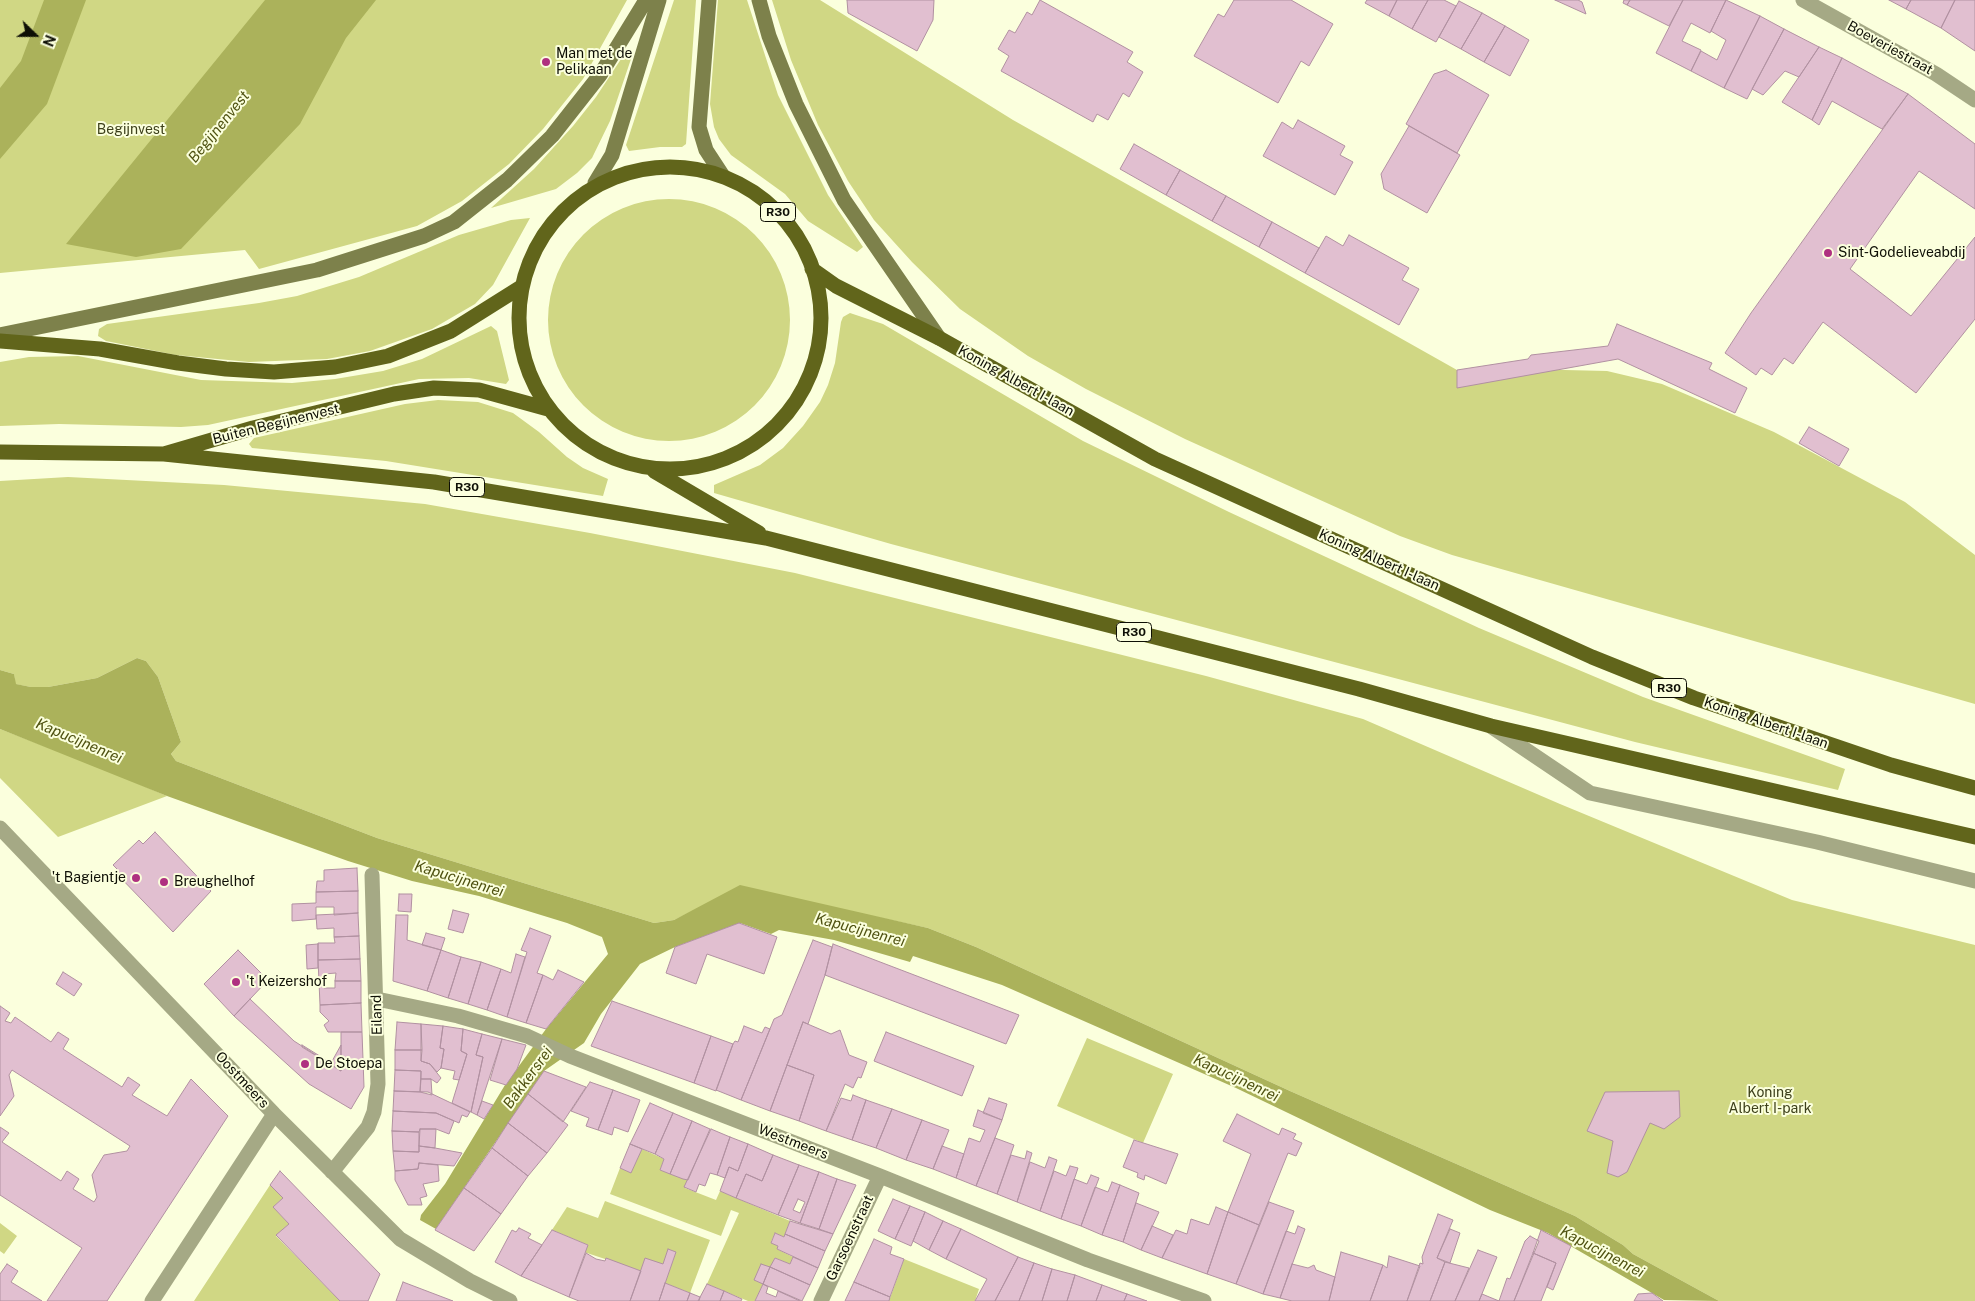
<!DOCTYPE html>
<html>
<head>
<meta charset="utf-8">
<style>
	body { margin:0 }
	#map { position:relative; width:1975px; height:1301px; overflow:hidden; background:#fbffdd; font-family:"Public Sans",sans-serif }
	canvas { display:block }
	.north { position:absolute; left:10px; top:10px; width:50px; height:50px; -webkit-text-stroke:4px #fbffdd; paint-order:stroke; rotate:112deg; font-size:14px; font-weight:700; line-height:20px; text-align:center; color:#0e0f05 }
	.north::after { content:''; display:block; margin:auto; width:18px; height:22px; background:#0e0f05; clip-path:polygon(50% 0,100% 100%,50% 72%,0 100%) }
</style>
</head>
<body>
<div id="map">
<canvas width="1975" height="1301"></canvas>
<div class="north">N</div>
</div>
<script>
const g = document.querySelector('canvas').getContext('2d');
g.lineJoin = 'round';
function fillPath(path, color) { g.fillStyle = color; g.fill(path, 'evenodd'); }
const poly = rows => new Path2D(rows.map(r => 'M' + r).join(''));
function stroke(path, color, width, dash) { g.strokeStyle = color; g.lineWidth = width; g.lineCap = dash ? 'butt' : 'round'; g.setLineDash(dash || []); g.stroke(path); }
function write(font, color, halo, rows, align = 'center') {
  g.font = font + ' "Public Sans",sans-serif'; g.lineWidth = 4; g.setLineDash([]); g.textBaseline = 'middle'; g.strokeStyle = halo; g.fillStyle = color; for (const [text, x, y, turn = 0] of rows) {
    g.save(); g.translate(x, y); g.rotate((+turn || 0) * Math.PI / 180); g.textAlign = isNaN(turn) ? turn : align; if (halo) g.strokeText(text, 0, 0); g.fillText(text, 0, 0); g.restore();
  }
}
fillPath(poly([
	[0,0,627,0,583,79,543,129,509,164,462,201,417,226,259,269,245,250,0,273],
	[674,0,696,0,686,144,682,147,660,147,629,151,626,145],
	[718,0,747,0,778,95,828,195,863,247,857,252,808,221,785,194,731,155,719,139,714,127,710,104],
	[772,0,820,0,1013,120,1457,370,1480,368,1607,371,1662,384,1774,432,1905,502,1975,555,1975,704,1452,555,1400,536,1185,439,1086,389,1028,356,960,309,912,262,874,220,848,181,818,125,791,60],
	[625,53,630,54,631,59,610,121,592,158,577,173,556,189,491,208,534,169,573,126,596,97],
	'548 320a121 121 0 1 1 242 0a121 121 0 1 1-242 0Z',
	[530,218,493,285,475,304,432,329,370,351,327,359,249,362,176,355,106,341,98,336,99,329,107,324,259,303,297,296,359,277,459,235,511,220],
	[850,313,883,324,1083,441,1229,512,1479,628,1643,697,1845,769,1838,790,1635,742,891,544,714,493,714,485,760,465,783,448,803,426,820,402,828,385,835,363,841,322,843,317],
	[491,326,497,331,509,380,506,384,469,378,419,379,208,425,181,427,59,424,0,426,0,362,29,357,78,356,201,380,292,383,335,379,383,371,422,359],
	[438,400,478,402,513,413,539,432,567,457,583,468,608,479,603,496,386,461,252,448,249,444,254,438,405,404],
	[68,477,224,485,425,504,590,533,795,573,1206,676,1363,719,1560,804,1792,900,1975,945,1975,1301,1719,1301,1633,1254,1623,1245,1575,1216,1290,1091,976,947,928,928,840,909,705,905,674,920,654,923,377,838,176,761,171,754,181,742,158,677,146,661,137,658,97,678,48,687,31,687,15,684,14,674,0,670,0,481],
	[0,729,101,768,167,796,58,837,0,778],
	[1087,1038,1173,1074,1143,1143,1057,1106],
	[642,1149,664,1159,660,1170,688,1180,685,1188,716,1200,720,1191,790,1221,784,1237,775,1233,771,1242,778,1246,777,1249,793,1257,790,1264,775,1258,755,1301,748,1301,707,1284,739,1213,731,1210,721,1236,610,1194,620,1168,631,1172],
	[270,1185,283,1198,273,1207,289,1224,276,1236,340,1301,194,1301],
	[605,1201,710,1240,690,1293,665,1283,676,1252,663,1264,641,1271,584,1252,588,1245,552,1230,567,1207,598,1218],
	[0,1223,17,1236,4,1254,0,1251],
	[904,1259,979,1289,975,1301,889,1301]
]), '#d0d784');
fillPath(poly([
	[44,0,86,0,47,104,0,159,0,88,21,61],
	[265,0,376,0,346,38,300,124,181,249,136,257,66,244],
	[137,658,146,661,158,677,181,742,171,754,176,761,377,838,654,923,674,920,740,885,928,928,976,947,1290,1091,1575,1216,1623,1245,1633,1254,1719,1301,1664,1300,1548,1233,1490,1210,1236,1088,1002,985,913,956,910,962,834,940,779,930,771,934,740,923,675,947,640,964,601,1014,584,1043,544,1071,436,1229,420,1220,421,1215,445,1184,505,1085,546,1029,608,954,602,937,567,923,479,896,412,881,348,861,167,796,0,729,0,670,14,674,16,684,31,687,48,687,97,678]
]), '#abb25b');
const building = poly([
	[847,0,934,0,933,20,917,51,848,13,847,0],
	[1040,0,1133,52,1127,62,1143,72,1129,97,1123,93,1108,120,1097,114,1093,122,1001,71,1009,56,998,49,1009,30,1015,33,1027,12,1032,15,1040,0],
	[1234,0,1291,0,1333,24,1309,66,1301,61,1278,103,1194,56,1218,14,1224,17,1234,0],
	[1367,0,1397,0,1389,16,1365,3,1367,0],
	[1397,0,1428,0,1412,29,1389,16,1397,0],
	[1428,0,1444,0,1456,6,1436,42,1412,29,1428,0],
	[1555,0,1578,0,1582,2,1586,14,1555,0],
	[1624,0,1630,0,1627,5,1623,3,1624,0],
	[1630,0,1683,0,1669,26,1627,5,1630,0],
	[1683,0,1726,0,1710,33,1691,23,1682,41,1701,50,1691,71,1656,53,1683,0],
	[1726,0,1760,16,1724,88,1691,71,1701,51,1717,60,1726,40,1711,31,1726,0],
	[1889,0,1911,0,1906,9,1889,0],
	[1911,0,1955,0,1941,28,1906,9,1911,0],
	[1955,0,1975,0,1975,51,1941,28,1955,0],
	[1459,1,1482,13,1461,49,1439,37,1459,1],
	[1482,13,1505,26,1484,62,1461,49,1482,13],
	[1760,16,1784,29,1747,99,1724,88,1760,16],
	[1505,26,1529,40,1510,76,1484,62,1505,26],
	[1784,29,1819,47,1799,77,1785,71,1763,95,1752,89,1784,29],
	[1819,47,1842,58,1812,120,1782,102,1819,47],
	[1842,58,1908,94,1882,129,1832,101,1819,125,1812,120,1842,58],
	[1446,70,1489,95,1457,153,1406,124,1434,74,1446,70],
	[1908,94,1975,144,1975,209,1919,171,1850,269,1911,316,1975,237,1975,319,1916,393,1823,322,1793,364,1784,358,1772,375,1761,368,1756,375,1725,353,1751,313,1908,94],
	[1298,120,1345,146,1340,155,1353,162,1335,195,1263,156,1282,122,1293,129,1298,120],
	[1409,126,1460,155,1427,213,1384,189,1381,174,1409,126],
	[1134,144,1180,170,1166,195,1120,169,1134,144],
	[1180,170,1226,196,1212,221,1166,195,1180,170],
	[1226,196,1272,222,1259,247,1212,221,1226,196],
	[1272,222,1319,248,1305,273,1259,247,1272,222],
	[1349,235,1409,268,1402,280,1419,289,1399,325,1305,273,1326,236,1343,246,1349,235],
	[1617,324,1712,363,1709,369,1747,388,1735,413,1618,359,1457,388,1457,370,1528,359,1531,355,1608,346,1617,324],
	[1809,427,1849,449,1839,466,1799,443,1809,427],
	[155,832,211,891,173,932,115,872,118,870,113,865,139,840,143,844,155,832],
	[357,868,358,891,316,892,317,881,324,881,324,870,357,868],
	[358,891,358,913,334,915,334,907,316,907,316,919,292,921,292,904,316,903,316,892,358,891],
	[399,894,412,894,411,912,398,911,399,894],
	[453,910,469,914,463,933,448,929,453,910],
	[358,913,359,936,334,937,334,928,317,929,316,915,358,913],
	[396,915,408,915,407,940,441,950,427,991,393,981,396,915],
	[739,923,777,937,764,974,707,954,696,984,666,973,675,947,739,923],
	[530,928,551,936,537,973,543,975,526,1023,507,1017,527,952,521,950,530,928],
	[426,933,445,938,441,950,422,945,426,933],
	[359,936,360,959,318,960,318,943,335,943,334,937,359,936],
	[813,940,832,947,825,975,808,1024,803,1022,770,1111,741,1100,774,1019,782,1015,813,940],
	[318,944,318,968,307,969,306,945,318,944],
	[833,944,1019,1015,1006,1044,825,975,833,944],
	[238,950,268,980,234,1016,204,984,238,950],
	[441,950,461,957,448,998,427,991,441,950],
	[516,954,525,957,507,1017,487,1010,501,969,511,973,516,954],
	[461,957,481,962,468,1004,448,998,461,957],
	[360,959,361,981,335,981,336,973,324,974,324,982,319,982,318,960,360,959],
	[481,962,501,969,487,1010,468,1004,481,962],
	[558,970,584,982,546,1029,526,1023,543,975,553,980,558,970],
	[63,972,82,984,74,996,56,984,63,972],
	[335,981,361,981,361,1003,320,1005,319,982,324,982,324,988,335,988,335,981],
	[250,999,294,1041,341,1071,341,1032,362,1032,364,1087,351,1109,309,1084,234,1016,250,999],
	[612,1001,711,1036,694,1083,591,1046,612,1001],
	[361,1003,362,1032,328,1032,324,1025,329,1021,320,1012,320,1005,361,1003],
	[0,1006,10,1013,5,1021,11,1023,15,1017,51,1042,58,1032,69,1039,63,1049,122,1087,128,1077,140,1085,132,1095,167,1116,191,1079,228,1116,107,1301,47,1301,82,1248,0,1195,0,1127,9,1133,2,1142,61,1181,67,1171,79,1179,73,1189,94,1202,97,1197,92,1175,104,1155,127,1151,130,1146,12,1070,9,1075,14,1096,0,1116,0,1006],
	[397,1022,421,1024,422,1050,395,1050,397,1022],
	[803,1022,831,1034,840,1030,849,1055,867,1062,861,1078,858,1077,853,1088,845,1084,826,1131,799,1121,814,1075,787,1065,803,1022],
	[421,1024,443,1026,440,1048,444,1049,441,1068,437,1072,430,1064,421,1061,421,1024],
	[443,1026,463,1029,461,1051,467,1054,459,1080,453,1079,455,1071,441,1068,444,1049,440,1048,443,1026],
	[744,1026,762,1033,765,1027,770,1029,741,1100,716,1090,733,1044,735,1041,738,1042,744,1026],
	[463,1029,482,1034,476,1055,483,1057,471,1112,452,1103,467,1054,461,1051,463,1029],
	[886,1032,974,1066,962,1096,874,1061,886,1032],
	[482,1034,502,1039,477,1115,471,1112,483,1057,476,1055,482,1034],
	[711,1036,733,1044,716,1091,694,1083,711,1036],
	[502,1039,526,1045,517,1069,506,1085,490,1080,502,1039],
	[302,1045,331,1063,341,1045,341,1071,302,1047,302,1045],
	[395,1050,422,1050,421,1061,430,1064,441,1078,437,1083,431,1079,421,1079,421,1071,395,1070,395,1050],
	[787,1065,814,1075,799,1121,770,1111,787,1065],
	[395,1070,421,1071,420,1092,394,1091,395,1070],
	[544,1071,586,1087,563,1122,528,1094,544,1071],
	[421,1079,431,1079,432,1095,420,1092,421,1079],
	[590,1082,613,1090,598,1130,586,1126,589,1118,571,1111,590,1082],
	[613,1090,640,1100,628,1132,614,1127,612,1135,598,1130,613,1090],
	[394,1091,428,1092,470,1112,467,1117,462,1115,459,1123,436,1113,393,1111,394,1091],
	[1679,1091,1680,1117,1664,1129,1650,1123,1627,1172,1618,1177,1607,1173,1613,1141,1587,1131,1605,1092,1679,1091],
	[528,1094,568,1125,547,1153,508,1123,528,1094],
	[853,1095,866,1100,852,1140,826,1131,841,1098,851,1101,853,1095],
	[989,1098,1007,1104,1002,1120,983,1113,989,1098],
	[866,1100,892,1109,876,1148,852,1140,866,1100],
	[482,1101,493,1105,484,1119,477,1115,482,1101],
	[650,1103,673,1113,655,1154,630,1144,650,1103],
	[892,1109,922,1120,906,1160,876,1148,892,1109],
	[978,1110,1002,1120,976,1186,956,1178,969,1138,980,1142,985,1130,973,1126,978,1110],
	[393,1111,436,1113,454,1121,449,1134,436,1129,420,1129,419,1132,392,1131,393,1111],
	[673,1113,692,1121,670,1174,660,1170,664,1159,655,1154,673,1113],
	[1237,1114,1279,1135,1282,1128,1296,1134,1293,1139,1302,1143,1296,1156,1288,1153,1259,1225,1228,1212,1251,1154,1223,1141,1237,1114],
	[922,1120,949,1130,933,1169,906,1160,922,1120],
	[692,1121,710,1129,688,1180,683,1179,670,1174,692,1121],
	[508,1123,547,1153,528,1176,492,1148,508,1123],
	[420,1129,436,1129,435,1148,419,1146,420,1129],
	[711,1129,730,1137,717,1175,710,1173,705,1186,699,1184,696,1192,684,1187,711,1129],
	[392,1131,419,1132,419,1152,393,1151,392,1131],
	[730,1137,748,1144,738,1171,729,1167,725,1178,717,1175,730,1137],
	[995,1138,1014,1145,997,1194,976,1186,995,1138],
	[1134,1140,1178,1154,1166,1184,1145,1175,1144,1180,1137,1177,1138,1173,1123,1167,1134,1140],
	[630,1144,642,1149,631,1173,620,1168,630,1144],
	[748,1144,773,1155,762,1181,746,1174,736,1198,720,1191,729,1167,738,1171,748,1144],
	[419,1146,435,1148,462,1153,454,1166,419,1163,418,1169,395,1171,393,1151,419,1152,419,1146],
	[942,1146,964,1154,956,1178,933,1169,942,1146],
	[492,1148,528,1176,501,1214,464,1188,492,1148],
	[1027,1151,1032,1153,1017,1202,997,1194,1011,1155,1025,1159,1027,1151],
	[773,1155,799,1165,778,1215,736,1198,746,1174,762,1181,773,1155],
	[1049,1157,1057,1160,1040,1211,1017,1202,1030,1162,1045,1168,1049,1157],
	[419,1163,438,1165,439,1181,423,1184,427,1196,420,1198,422,1205,408,1205,395,1180,395,1171,418,1169,419,1163],
	[799,1165,819,1172,800,1223,778,1215,799,1165],
	[798,1199,805,1202,800,1213,793,1210,798,1199],
	[1070,1166,1078,1168,1061,1219,1040,1211,1054,1171,1066,1176,1070,1166],
	[280,1171,380,1274,368,1301,340,1301,276,1235,289,1224,273,1207,283,1198,270,1185,280,1171],
	[819,1172,837,1179,819,1229,800,1223,819,1172],
	[1091,1175,1099,1178,1081,1226,1061,1219,1074,1179,1087,1184,1091,1175],
	[837,1179,856,1185,833,1234,819,1229,837,1179],
	[1112,1182,1120,1185,1102,1235,1081,1226,1095,1187,1108,1192,1112,1182],
	[1120,1185,1139,1193,1123,1242,1102,1235,1120,1185],
	[464,1188,501,1214,474,1251,435,1230,464,1188],
	[893,1199,910,1206,895,1239,878,1231,893,1199],
	[1269,1202,1294,1211,1263,1294,1236,1284,1269,1202],
	[1136,1203,1159,1212,1141,1250,1123,1242,1136,1203],
	[910,1206,925,1212,911,1246,895,1239,910,1206],
	[1216,1207,1228,1212,1207,1274,1162,1258,1176,1230,1187,1234,1191,1219,1209,1225,1216,1207],
	[925,1212,943,1221,929,1250,913,1241,925,1212],
	[1228,1212,1259,1225,1236,1284,1207,1274,1228,1212],
	[1438,1214,1453,1220,1437,1258,1445,1262,1430,1301,1407,1301,1420,1263,1423,1264,1422,1257,1438,1214],
	[790,1221,833,1234,825,1251,785,1234,790,1221],
	[943,1221,961,1229,946,1259,929,1250,943,1221],
	[1152,1226,1173,1235,1162,1258,1141,1250,1152,1226],
	[1298,1226,1305,1229,1280,1298,1263,1294,1286,1231,1295,1234,1298,1226],
	[519,1228,531,1234,528,1238,542,1245,521,1276,495,1262,512,1230,516,1232,519,1228],
	[961,1229,1018,1257,995,1301,975,1301,987,1279,946,1259,961,1229],
	[1450,1229,1460,1233,1450,1263,1437,1258,1450,1229],
	[552,1230,588,1245,569,1297,521,1276,552,1230],
	[1541,1230,1571,1246,1553,1290,1547,1287,1556,1263,1533,1253,1541,1230],
	[775,1233,784,1237,785,1234,825,1251,818,1268,777,1249,778,1246,771,1243,775,1233],
	[1530,1236,1539,1241,1514,1301,1479,1301,1482,1294,1499,1301,1507,1278,1510,1279,1525,1241,1530,1236],
	[874,1239,892,1247,890,1254,904,1259,890,1297,854,1282,874,1239],
	[668,1249,676,1252,659,1301,630,1301,645,1258,663,1264,668,1249],
	[1478,1250,1497,1257,1479,1301,1455,1301,1478,1250],
	[1341,1252,1383,1265,1370,1301,1329,1301,1341,1252],
	[586,1253,596,1259,605,1261,606,1258,641,1271,630,1301,579,1301,569,1297,586,1253],
	[1533,1253,1556,1263,1541,1301,1514,1301,1533,1253],
	[1389,1256,1420,1266,1407,1301,1370,1301,1383,1265,1387,1268,1389,1256],
	[793,1257,818,1268,810,1285,770,1267,775,1258,790,1264,793,1257],
	[1018,1257,1034,1263,1019,1301,995,1301,1018,1257],
	[1445,1262,1469,1268,1455,1301,1430,1301,1445,1262],
	[1034,1263,1052,1269,1042,1301,1019,1301,1034,1263],
	[7,1264,18,1271,11,1282,42,1301,0,1301,0,1274,7,1264],
	[761,1264,770,1267,763,1284,754,1280,761,1264],
	[1292,1264,1308,1268,1314,1265,1316,1270,1335,1277,1329,1301,1292,1301,1280,1298,1292,1264],
	[770,1267,810,1285,802,1301,763,1284,770,1267],
	[1052,1269,1075,1275,1067,1301,1042,1301,1052,1269],
	[1075,1275,1102,1285,1096,1301,1067,1301,1075,1275],
	[403,1282,453,1301,396,1301,403,1282],
	[854,1282,890,1297,889,1301,845,1301,854,1282],
	[665,1283,690,1293,687,1301,659,1301,665,1283],
	[707,1284,724,1291,720,1301,698,1301,707,1284],
	[763,1284,768,1287,766,1293,776,1297,778,1291,800,1301,755,1301,763,1284],
	[1102,1285,1127,1294,1124,1301,1096,1301,1102,1285],
	[724,1291,742,1299,741,1301,720,1301,724,1291],
	[690,1293,700,1297,699,1301,687,1301,690,1293],
	[1652,1293,1663,1301,1634,1301,1638,1294,1652,1293],
	[1127,1294,1147,1301,1124,1301,1127,1294]
]);
fillPath(building, '#e1bfd0');
stroke(building, '#b191a1', 1);
stroke(poly([
	[1803,0,1936,74,1975,100],
	[1492,727,1590,793,1817,842,1975,881],
	[0,828,274,1114,400,1239,470,1281,510,1301],
	[377,999,458,1016,527,1036,570,1056,880,1176,1088,1260,1204,1301],
	[332,1172,368,1127,374,1112,378,1084,372,875],
	[152,1301,274,1114],
	[821,1301,880,1176]
]), '#a5a985', 15);
stroke(poly([
	[709,0,699,127,706,150,723,176],
	[759,0,769,36,796,104,844,200,939,338],
	[595,183,612,155,659,0],
	[0,335,317,270,424,236,454,222,507,180,552,136,600,75,646,0]
]), '#7d814b', 15);
stroke(poly([
	'519 318a151 151 0 1 1 302 0a151 151 0 1 1-302 0Z',
	[812,269,836,286,939,338,1155,459,1592,657,1694,698,1891,765,1975,788],
	[0,341,100,349,178,363,226,369,274,372,335,367,388,356,451,331,521,287],
	[0,452,164,454,253,428,394,394,434,388,479,390,548,409],
	[164,454,434,482,766,538,1359,689,1491,726,1975,837],
	[654,471,759,533]
]), '#61651b', 15);
for (const [x, y, r, color] of [
	[546,62,5,"#af3180"],
	[1828,253,5,"#af3180"],
	[136,878,5,"#af3180"],
	[164,882,5,"#af3180"],
	[236,982,5,"#af3180"],
	[305,1064,5,"#af3180"]
]) { const dot = new Path2D(); dot.arc(x, y, r, 0, 2 * Math.PI); g.fillStyle = color; g.fill(dot); stroke(dot, '#fbffdd', 2); }
for (const [x, y, w] of [
	[778,212,35],
	[467,487,35],
	[1134,632,35],
	[1669,688,35]
]) { const box = new Path2D(); box.roundRect(x - w / 2, y - 9.5, w, 19, 4); g.fillStyle = '#fbffdd'; g.fill(box); stroke(box, '#0e0f05', 1); }
write('bold 12px', '#0e0f05', null, [
	["R30",778,212],
	["R30",467,487],
	["R30",1134,632],
	["R30",1669,688]
]);
write('14px', '#0e0f05', '#fbffdd', [
	["Boeveriestraat",1890,48,29],
	["Koning Albert I-laan",1016,381,29],
	["Buiten Begijnenvest",276,424,-14],
	["Koning Albert I-laan",1379,560,24],
	["Koning Albert I-laan",1766,723,19],
	["Eiland",377,1015,-91],
	["Oostmeers",242,1080,47],
	["Westmeers",793,1142,21],
	["Garsoenstraat",850,1238,-65]
]);
write('14px', '#0e0f05', '#fbffdd', [
	["Man met de",556,54],
	["Pelikaan",556,70],
	["Sint-Godelieveabdij",1838,253],
	["'t Bagientje",126,878,"right"],
	["Breughelhof",174,882],
	["'t Keizershof",246,982],
	["De Stoepa",315,1064]
], 'left');
write('14px', '#3d401b', '#fbffdd', [
	["Begijnvest",131,130],
	["Koning",1770,1093],
	["Albert I-park",1770,1109]
]);
write('italic 15px', '#4f5211', '#fbffdd', [
	["Begijnenvest",219,127,-51],
	["Kapucijnenrei",79,741,23],
	["Kapucijnenrei",459,879,17],
	["Kapucijnenrei",860,930,15],
	["Bakkersrei",528,1078,-54],
	["Kapucijnenrei",1236,1078,25],
	["Kapucijnenrei",1602,1252,28]
]);
</script>
</body>
</html>
